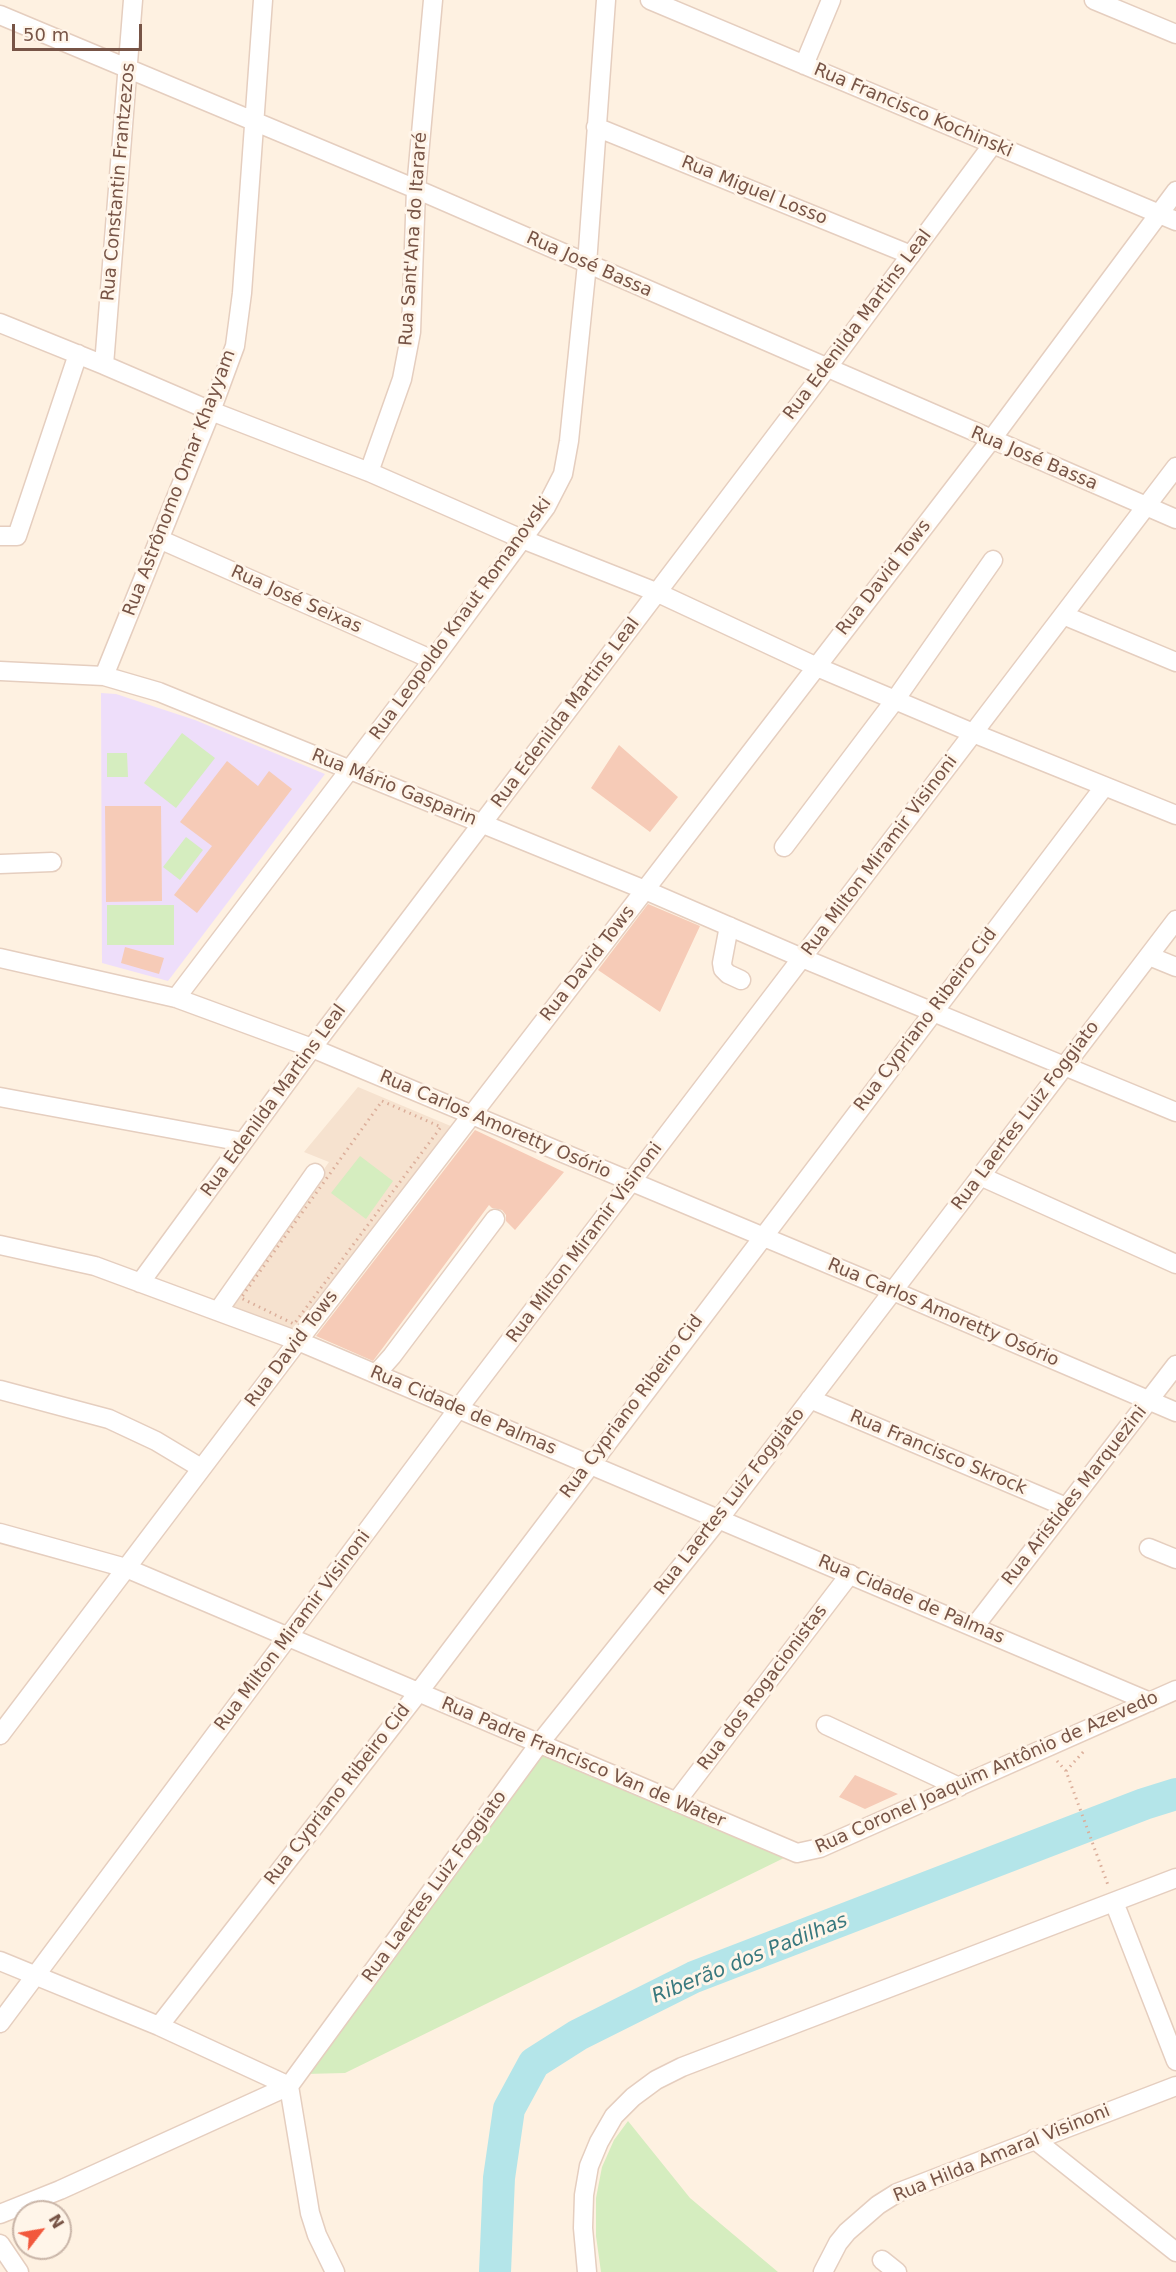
<!DOCTYPE html>
<html>
<head>
<meta charset="utf-8">
<style>
	body { margin:0 }
	#map { position:relative; width:1176px; height:2272px; overflow:hidden; background:#fef1e1; font-family:"DejaVu Sans",sans-serif }
	canvas { display:block }
	.north { position:absolute; left:12px; top:2200px; width:60px; height:60px; box-sizing:border-box; background:#fff5e9; border:2px solid #c9b5a8; border-radius:50%; rotate:59deg; font-size:16px; font-weight:700; line-height:24px; text-align:center; color:#775446 }
	.north::after { content:''; display:block; margin:auto; width:21px; height:27px; background:#f2583c; clip-path:polygon(50% 0,100% 100%,50% 72%,0 100%) }
	.scale { position:absolute; left:12px; top:24px; width:130px; height:27px; box-sizing:border-box; border:3px solid #775446; border-top:0; padding-left:8px; font-size:18px; line-height:21px; white-space:nowrap; color:#775446; -webkit-text-stroke:4px #fff5e9; paint-order:stroke }
</style>
</head>
<body>
<div id="map">
<canvas width="1176" height="2272"></canvas>
<div class="north">N</div>
<div class="scale">50 m</div>
</div>
<script>
const g = document.querySelector('canvas').getContext('2d');
g.lineJoin = 'round';
function fillPath(path, color) { g.fillStyle = color; g.fill(path, 'evenodd'); }
const poly = rows => new Path2D(rows.map(r => 'M' + r).join(''));
function stroke(path, color, width, dash) { g.strokeStyle = color; g.lineWidth = width; g.lineCap = dash ? 'butt' : 'round'; g.setLineDash(dash || []); g.stroke(path); }
function write(font, color, halo, rows, align = 'center') {
  g.font = font + ' "DejaVu Sans",sans-serif'; g.lineWidth = 6; g.setLineDash([]); g.textBaseline = 'middle'; g.strokeStyle = halo; g.fillStyle = color; for (const [text, x, y, turn = 0] of rows) {
    g.save(); g.translate(x, y); g.rotate((+turn || 0) * Math.PI / 180); g.textAlign = isNaN(turn) ? turn : align; if (halo) g.strokeText(text, 0, 0); g.fillText(text, 0, 0); g.restore();
  }
}
fillPath(poly([
	[358,1087,453,1127,297,1335,226,1308,329,1162,304,1152]
]), '#f6e2cf');
fillPath(poly([
	[101,693,116,694,195,720,325,774,168,981,102,963]
]), '#eedefa');
fillPath(poly([
	[182,733,215,758,176,808,144,783],
	[107,753,127,753,128,777,107,777],
	[186,837,203,850,180,880,163,867],
	[107,905,174,905,174,945,107,945],
	[360,1156,393,1181,366,1219,331,1193],
	[537,1752,786,1857,345,2073,305,2074],
	[628,2121,690,2198,778,2272,601,2272,596,2236,596,2198,602,2167,614,2140]
]), '#d5edbf');
stroke(poly([
	[495,2272,499,2178,509,2109,534,2063,578,2035,694,1977,1144,1804,1176,1794]
]), '#b4e5e9', 32);
fillPath(poly([
	[619,745,678,797,650,832,591,788],
	[227,761,258,786,269,771,292,789,197,913,174,895,212,846,180,822],
	[105,806,161,806,162,901,106,902],
	[648,904,700,926,660,1012,598,970],
	[125,947,164,958,159,974,121,963],
	[475,1130,564,1172,515,1230,506,1221,506,1215,502,1210,492,1208,489,1205,373,1361,316,1336],
	[855,1775,898,1794,865,1809,839,1797]
]), '#f6cbb7');
const minor = poly([
	[650,0,1176,221],
	[1094,0,1176,34],
	[0,15,416,189,1176,519],
	[804,65,831,0],
	[596,127,911,255],
	[0,323,104,365,211,411,369,472,522,539,656,592,817,667,973,733,1176,815],
	[104,365,133,0],
	[369,472,402,379,411,332,416,189,433,0],
	[0,536,17,536,78,354],
	[159,539,433,660],
	[1063,615,1176,662],
	[0,671,104,676,159,692,645,890,802,958,1176,1112],
	[104,676,211,411,235,346,242,293,263,0],
	[784,847,895,700,993,560],
	[0,864,52,862],
	[729,926,722,963,723,969,728,974,741,980],
	[1149,956,1176,967],
	[0,958,176,998,312,1048,893,1291,1176,1412],
	[176,998,433,660,546,507,563,474,569,441,587,264,606,0],
	[0,1097,243,1142],
	[980,1176,1176,1264],
	[0,1245,95,1266,298,1341,1150,1702],
	[140,1283,312,1048,827,368,993,144],
	[218,1311,315,1173],
	[376,1374,392,1356,495,1219],
	[0,1390,109,1419,156,1441,201,1468],
	[810,1399,1066,1507],
	[0,1533,126,1568,797,1853,820,1848,1176,1690],
	[1149,1548,1176,1559],
	[974,1627,1176,1365],
	[826,1725,959,1787],
	[0,1735,298,1341,991,440,1176,191],
	[676,1802,850,1574],
	[1114,1902,1176,2061],
	[0,1961,159,2026,289,2086],
	[0,2023,458,1409,1176,467],
	[159,2026,418,1693,1104,787],
	[289,2086,310,2213,317,2235,335,2272],
	[1034,2139,1176,2252],
	[0,2214,60,2190,289,2086,539,1744,719,1519,1176,920],
	[0,2244,19,2272],
	[882,2260,897,2272],
	[587,2272,583,2228,584,2195,589,2166,599,2142,614,2116,633,2097,656,2080,682,2067,1176,1878],
	[823,2272,838,2243,847,2232,878,2205,897,2193,1176,2086]
]);
stroke(minor, '#e5cebf', 21);
stroke(poly([
	[382,1101,441,1127,294,1324,241,1298,382,1101],
	[1057,1761,1066,1771,1108,1885],
	[1066,1771,1085,1750]
]), '#dbae9a', 3, [1.5, 4.5]);
stroke(minor, '#fff', 18);
write('18px', '#775446', '#fff5e9', [
	["Rua Francisco Kochinski",913,111,23],
	["Rua Constantin Frantzezos",119,182,-85],
	["Rua Miguel Losso",754,191,22],
	["Rua Sant'Ana do Itararé",414,239,-86],
	["Rua José Bassa",589,265,24],
	["Rua Edenilda Martins Leal",858,325,-53],
	["Rua José Bassa",1034,459,23],
	["Rua Astrônomo Omar Khayyam",180,483,-69],
	["Rua David Tows",884,578,-52],
	["Rua José Seixas",296,600,24],
	["Rua Leopoldo Knaut Romanovski",461,619,-54],
	["Rua Edenilda Martins Leal",566,713,-53],
	["Rua Mário Gasparin",394,788,22],
	["Rua Milton Miramir Visinoni",880,856,-53],
	["Rua David Tows",588,964,-52],
	["Rua Cypriano Ribeiro Cid",926,1020,-53],
	["Rua Edenilda Martins Leal",274,1101,-54],
	["Rua Laertes Luiz Foggiato",1026,1116,-53],
	["Rua Carlos Amoretty Osório",495,1125,23],
	["Rua Milton Miramir Visinoni",585,1243,-53],
	["Rua Carlos Amoretty Osório",943,1313,23],
	["Rua David Tows",292,1349,-53],
	["Rua Cypriano Ribeiro Cid",632,1407,-53],
	["Rua Cidade de Palmas",463,1411,23],
	["Rua Francisco Skrock",938,1453,23],
	["Rua Aristides Marquezini",1075,1496,-52],
	["Rua Laertes Luiz Foggiato",730,1502,-52],
	["Rua Cidade de Palmas",911,1600,23],
	["Rua Milton Miramir Visinoni",293,1631,-53],
	["Rua dos Rogacionistas",763,1688,-53],
	["Rua Padre Francisco Van de Water",583,1763,23],
	["Rua Coronel Joaquim Antônio de Azevedo",987,1773,-24],
	["Rua Cypriano Ribeiro Cid",338,1795,-52],
	["Rua Laertes Luiz Foggiato",435,1887,-54],
	["Rua Hilda Amaral Visinoni",1002,2154,-22]
]);
write('italic 20px', '#38787e', '#fff5e9', [
	["Riberão dos Padilhas",750,1959,-22]
]);
</script>
</body>
</html>
